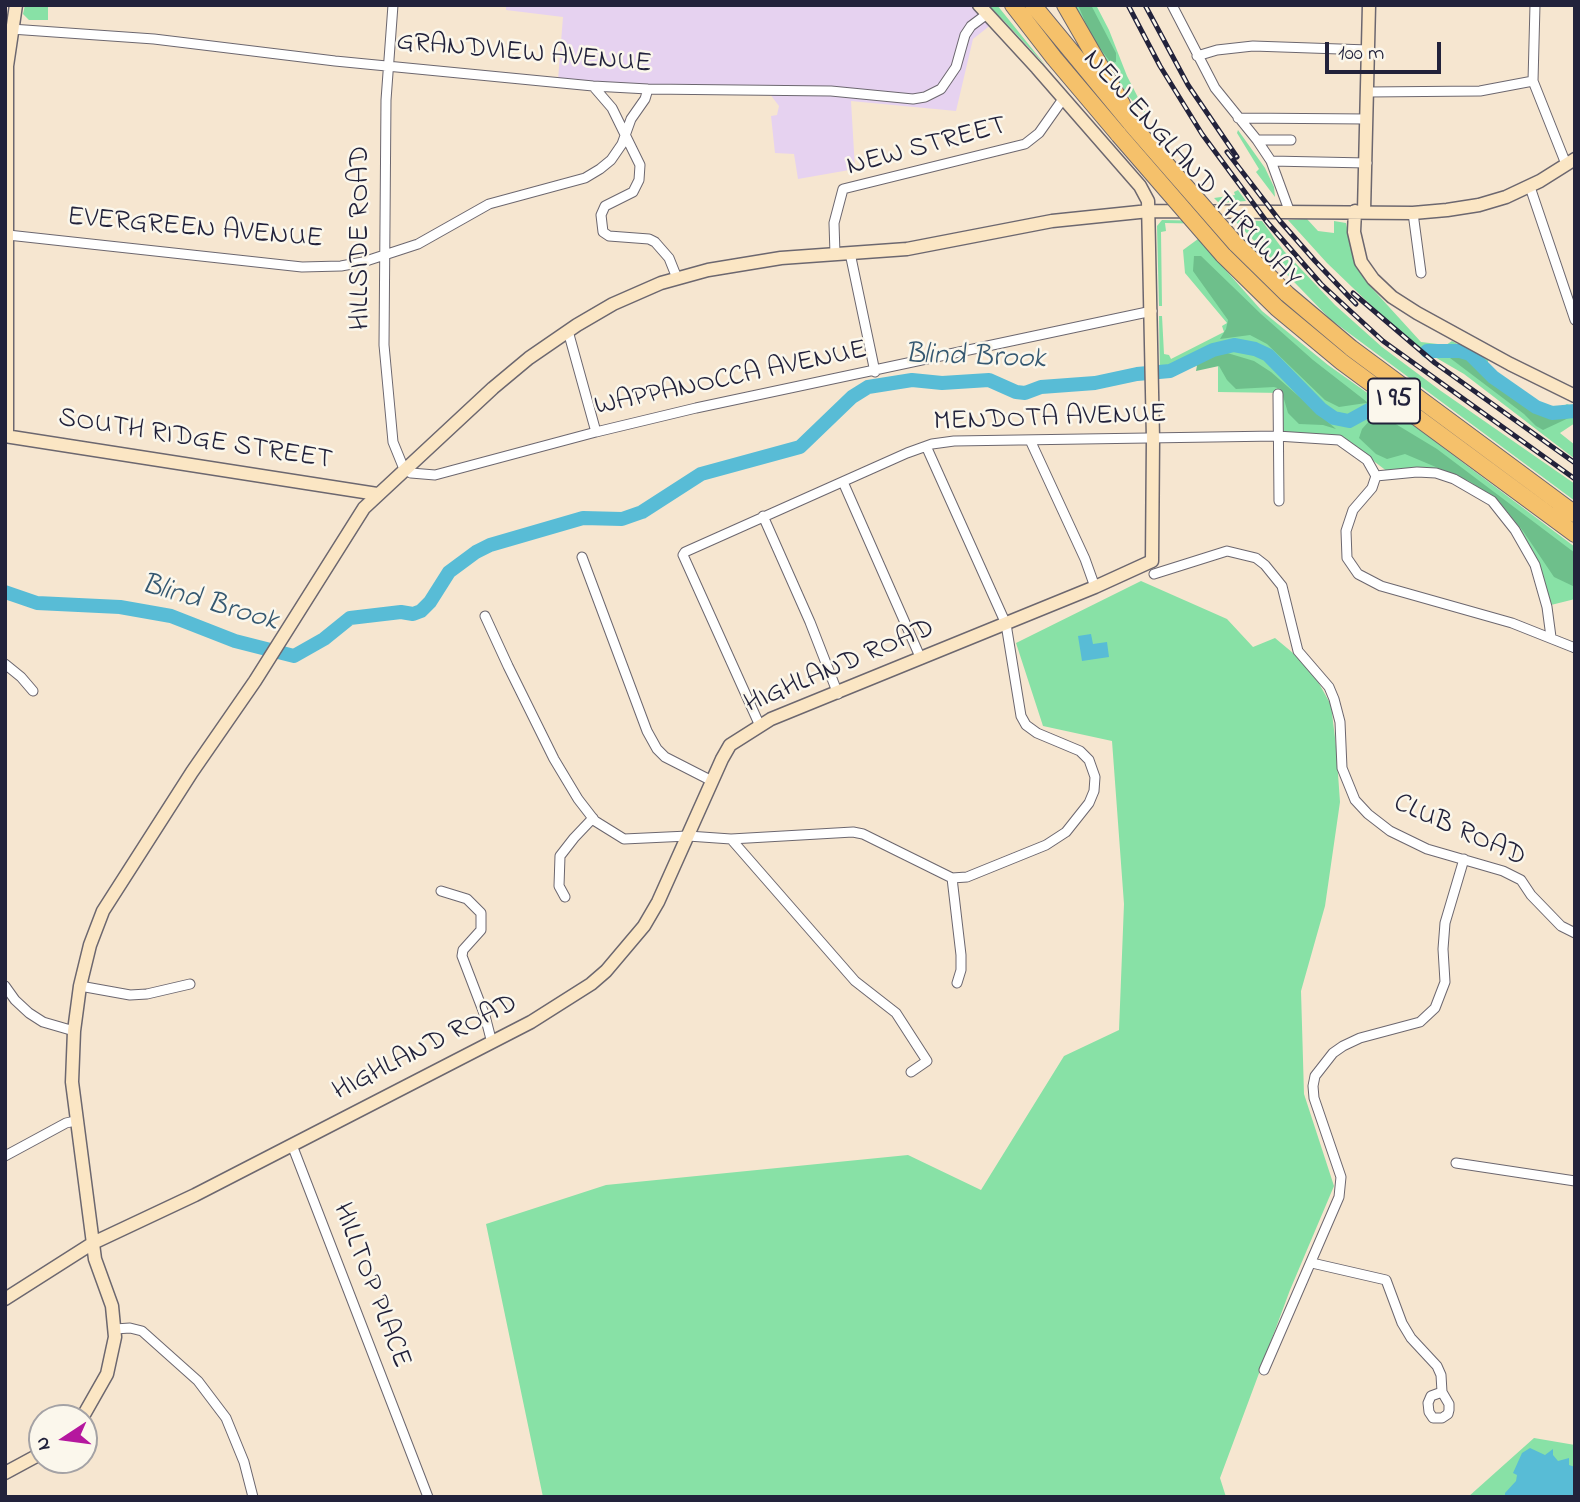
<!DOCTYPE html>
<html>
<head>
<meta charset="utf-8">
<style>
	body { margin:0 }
	#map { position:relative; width:1580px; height:1502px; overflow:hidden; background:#f6e6d0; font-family:"Indie Flower",sans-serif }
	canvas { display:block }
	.frame { position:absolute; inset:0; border:7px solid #22223b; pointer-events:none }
	.north { position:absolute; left:28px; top:1404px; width:70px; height:70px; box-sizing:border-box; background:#fbf7ec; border:2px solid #a4a2a5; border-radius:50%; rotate:257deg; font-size:19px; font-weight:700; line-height:28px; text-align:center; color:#22223b }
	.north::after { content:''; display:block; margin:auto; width:24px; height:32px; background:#b5179e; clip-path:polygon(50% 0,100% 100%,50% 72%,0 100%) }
	.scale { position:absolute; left:1325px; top:42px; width:116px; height:32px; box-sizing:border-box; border:4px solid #22223b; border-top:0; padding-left:9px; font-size:21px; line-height:24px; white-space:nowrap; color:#22223b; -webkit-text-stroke:5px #fbf7ec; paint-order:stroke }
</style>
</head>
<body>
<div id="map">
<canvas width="1580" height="1502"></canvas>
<div class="frame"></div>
<div class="north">N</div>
<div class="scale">100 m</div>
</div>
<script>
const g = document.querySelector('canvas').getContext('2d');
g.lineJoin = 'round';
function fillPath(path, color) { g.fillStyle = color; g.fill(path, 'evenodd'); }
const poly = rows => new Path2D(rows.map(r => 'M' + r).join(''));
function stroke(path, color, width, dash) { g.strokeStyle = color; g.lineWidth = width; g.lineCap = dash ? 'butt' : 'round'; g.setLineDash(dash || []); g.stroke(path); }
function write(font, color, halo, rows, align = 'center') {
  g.font = font + ' "Indie Flower",sans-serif'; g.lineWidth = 5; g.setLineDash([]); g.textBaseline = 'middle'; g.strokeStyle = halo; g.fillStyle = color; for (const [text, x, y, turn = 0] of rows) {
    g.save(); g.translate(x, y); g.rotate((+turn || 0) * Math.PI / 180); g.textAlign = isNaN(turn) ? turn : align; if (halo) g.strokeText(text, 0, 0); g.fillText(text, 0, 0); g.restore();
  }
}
fillPath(poly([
	[506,5,976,5,992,24,973,39,956,111,851,101,855,169,798,179,794,154,775,153,771,116,777,115,779,106,763,85,610,85,558,80,563,17,506,10]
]), '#e6d2f0');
fillPath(poly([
	[25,5,48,5,48,20,29,20,23,14],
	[988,5,997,5,1046,66,1005,22],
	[1069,5,1096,5,1109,30,1127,76,1148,117,1129,97],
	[1238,130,1265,168,1274,187,1275,197,1256,172,1259,169,1237,133],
	[1238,190,1246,201,1219,203,1214,198,1235,195,1234,192],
	[1307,219,1318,231,1334,233,1334,221,1346,223,1354,260,1369,285,1421,342,1446,345,1452,341,1488,360,1488,369,1546,406,1560,408,1567,404,1575,407,1575,423,1560,433,1575,445,1575,459,1464,374,1421,349,1377,311,1327,263,1288,220],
	[1162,220,1212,221,1215,224,1165,223,1166,231,1161,232,1162,306,1159,306,1157,226],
	[1234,220,1262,221,1284,251,1335,305,1382,347,1441,391,1575,484,1575,501,1330,319],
	[1198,239,1262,311,1328,365,1421,431,1575,547,1575,599,1551,605,1537,559,1518,526,1500,505,1461,479,1388,472,1350,443,1284,433,1282,431,1282,393,1218,392,1218,366,1199,365,1160,378,1159,316,1162,316,1164,354,1169,355,1171,359,1224,332,1222,326,1227,323,1185,273,1183,250],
	[1141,581,1227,619,1253,647,1275,638,1293,653,1316,678,1331,705,1336,746,1340,802,1325,906,1301,991,1304,1094,1334,1186,1290,1290,1220,1478,1226,1497,543,1497,486,1224,606,1185,908,1155,981,1190,1064,1056,1119,1030,1124,904,1112,741,1043,726,1016,643],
	[1534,1438,1575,1445,1575,1497,1468,1497]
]), '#88e1a6');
fillPath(poly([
	[1078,5,1091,5,1116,53,1116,62,1111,63,1091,36],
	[1194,256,1201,256,1261,314,1313,360,1394,423,1437,449,1575,553,1575,587,1554,577,1523,531,1499,501,1469,481,1405,454,1387,459,1376,454,1359,438,1362,429,1372,418,1366,403,1339,407,1325,400,1267,344,1250,335,1220,339,1226,329,1228,320,1193,271],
	[1454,345,1480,359,1491,373,1534,402,1546,409,1558,408,1566,411,1571,409,1575,410,1575,415,1543,430,1536,426,1524,414,1450,358,1450,346],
	[1224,352,1254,361,1271,372,1336,429,1323,425,1299,424,1288,413,1281,389,1274,387,1236,389,1227,380,1219,366,1196,371,1198,360,1208,354]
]), '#6ebf8b');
fillPath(poly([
	[1091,634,1093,644,1107,642,1109,657,1082,661,1078,636],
	[1530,1448,1545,1455,1553,1449,1553,1455,1558,1461,1569,1458,1569,1465,1575,1467,1575,1497,1505,1497,1505,1493,1516,1481,1517,1475,1513,1473,1522,1453]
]), '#58bcd6');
stroke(poly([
	[1427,351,1460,351,1470,354,1493,377,1536,407,1552,413,1575,411],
	[5,592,37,603,120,607,171,616,235,641,294,656,324,639,350,618,401,612,413,614,421,611,430,602,449,572,476,552,490,545,583,518,622,519,642,512,701,474,800,447,852,397,868,387,912,380,942,383,989,380,1016,392,1025,393,1041,387,1095,383,1137,374,1170,371,1213,350,1234,345,1255,349,1268,355,1321,409,1334,418,1349,421,1369,410]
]), '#58bcd6', 14);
const street = poly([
	[393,5,386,100,384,345,393,442,404,469,411,473,435,475,596,432,696,408,1152,311],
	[1172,5,1215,88,1257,140,1271,161,1289,210],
	[1535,5,1533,81,1566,164],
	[11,29,154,39,335,61,593,86,648,89,831,91,913,99,925,97,941,89,956,67,965,35,971,26,987,14],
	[1197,56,1217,50,1253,46,1368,50],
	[593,86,612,108,640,165,639,180,633,192,605,206,601,215,603,232,609,236,649,239,655,242,669,258,677,278],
	[1368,92,1480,91,1533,81],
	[1238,118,1367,119],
	[1257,140,1291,140],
	[1271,161,1367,163],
	[1530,187,1575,320],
	[1413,213,1421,273],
	[8,235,302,267,341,266,363,262,418,244,489,204,585,178,600,169,611,160,622,144,631,119,645,99,648,89],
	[850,253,875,372],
	[835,254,834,223,843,189,1025,144,1039,133,1063,99],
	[568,331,596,432],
	[1278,394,1279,501],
	[1030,440,1085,559,1095,587],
	[1376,476,1417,472,1436,473,1454,479,1492,501,1515,530,1535,565,1547,607,1551,637],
	[843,482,921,659],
	[763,516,810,622,838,694],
	[582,557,647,731,657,749,665,757,712,781],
	[1154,574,1227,551,1256,558,1265,565,1282,586,1298,651,1329,687,1334,699,1340,722,1342,768,1355,800,1368,814,1390,831,1427,849,1503,871,1521,880,1531,895,1561,926,1575,933],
	[485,616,508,666,554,759,578,799,595,821,624,839,688,836,731,839,853,832,863,834,952,878,967,877,1046,845,1066,832,1089,803,1094,791,1095,777,1089,760,1080,751,1037,733,1026,725,1021,716,1006,624,926,446],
	[5,664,21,677,33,691],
	[760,726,683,555,685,552,907,453,932,444,954,441,1277,436,1339,440,1367,460,1376,476,1372,488,1353,510,1346,531,1347,558,1358,574,1381,586,1512,623,1575,648],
	[731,839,855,981,896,1013,927,1061,911,1072],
	[952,878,961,955,961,970,957,983],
	[441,891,467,899,481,913,481,930,463,950,462,956,485,1016,492,1043],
	[565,897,559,886,560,856,574,838,593,818],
	[5,986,15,1000,29,1013,43,1022,74,1031],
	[80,986,130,995,147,994,190,984],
	[292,1145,428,1497],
	[5,1156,66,1123,75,1121],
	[1456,1163,1575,1181],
	[1312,1263,1386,1280,1402,1323,1411,1338,1437,1366,1441,1375,1442,1392,1449,1404,1449,1410,1448,1414,1442,1418,1433,1418,1429,1412,1428,1403,1431,1396,1442,1392],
	[115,1329,130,1328,142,1331,198,1381,226,1418,244,1462,253,1497],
	[1264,1370,1339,1197,1341,1177,1314,1098,1313,1086,1315,1076,1333,1053,1343,1046,1360,1038,1420,1022,1435,1008,1445,982,1443,949,1445,923,1464,859]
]);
const secondary = poly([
	[1355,211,1354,232,1361,262,1373,279,1392,297,1417,313,1510,364,1575,396],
	[1364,211,1369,5],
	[5,436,377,494],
	[7,436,7,66,16,5],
	[5,1299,93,1243,195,1195,531,1022,591,984,606,971,644,926,658,902,722,759,730,745,771,719,1095,587,1152,561,1153,439,1148,201,1140,186,1037,68,979,5],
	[82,1418,107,1374,115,1337,112,1306,95,1259,72,1082,74,1031,80,986,90,945,103,911,192,772,255,681,364,508,493,388,529,358,577,325,613,304,661,283,708,270,781,258,907,249,1052,221,1149,211,1413,213,1447,210,1479,205,1506,197,1540,181,1575,159],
	[5,1473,42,1453]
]);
const highway = poly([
	[1013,5,1054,58,1119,135],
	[1033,5,1132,125],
	[1065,5,1122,104],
	[1235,243,1287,294,1351,348,1575,514],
	[1223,255,1277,308,1342,362,1575,534]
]);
stroke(street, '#6c676f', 11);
stroke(secondary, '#6c676f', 15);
stroke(highway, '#6c676f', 18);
stroke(street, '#fff', 9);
stroke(secondary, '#fbe6c4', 12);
stroke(highway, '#f5c16b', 16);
const rail = poly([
	[1128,5,1160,66,1202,134,1267,222,1321,284,1383,341,1575,479],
	[1145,5,1188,85,1237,157],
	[1227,152,1280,221,1315,261,1356,304],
	[1353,293,1435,363,1575,463]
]);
stroke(rail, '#22223b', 5);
stroke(rail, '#fbf7ec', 2.5, [8]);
const highwayBridge = poly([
	[1132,125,1235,243],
	[1119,135,1223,255]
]);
stroke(highwayBridge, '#6c676f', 18, []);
stroke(highwayBridge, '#f5c16b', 16);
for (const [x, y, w] of [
	[1394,401,52]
]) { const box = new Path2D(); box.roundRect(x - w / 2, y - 22.5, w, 45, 5); g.fillStyle = '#fbf7ec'; g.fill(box); stroke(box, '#22223b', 2); }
write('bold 26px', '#22223b', null, [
	["I 95",1394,401]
]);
write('28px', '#22223b', '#fbf7ec', [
	["GRANDVIEW AVENUE",524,55,5],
	["NEW STREET",927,148,-15],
	["NEW ENGLAND THRUWAY",1190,170,48],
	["EVERGREEN AVENUE",195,230,5],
	["HILLSIDE ROAD",362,238,-90],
	["WAPPANOCCA AVENUE",731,380,-12],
	["MENDOTA AVENUE",1050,420,-2],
	["SOUTH RIDGE STREET",195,441,9],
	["HIGHLAND ROAD",840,668,-23],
	["CLUB ROAD",1459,832,24],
	["HIGHLAND ROAD",426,1049,-27],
	["HILLTOP PLACE",370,1286,69]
]);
write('italic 30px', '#355871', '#fbf7ec', [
	["Blind Brook",975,359,2],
	["Blind Brook",209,605,16]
]);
</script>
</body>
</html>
